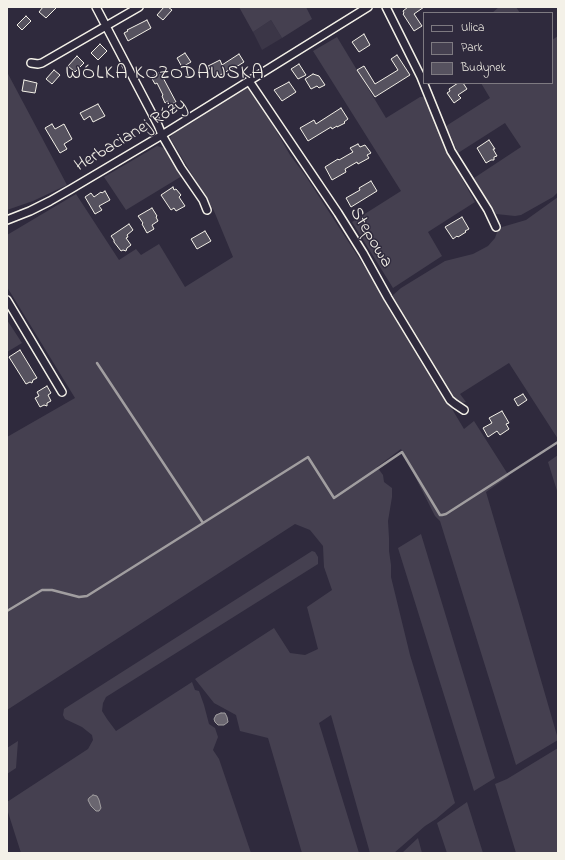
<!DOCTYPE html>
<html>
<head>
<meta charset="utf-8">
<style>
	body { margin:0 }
	#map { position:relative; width:565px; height:860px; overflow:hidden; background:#2f2a3d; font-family:"Indie Flower",sans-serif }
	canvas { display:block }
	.frame { position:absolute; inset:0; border:8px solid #f4f1e8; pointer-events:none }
	.legend { position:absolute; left:423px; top:12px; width:130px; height:72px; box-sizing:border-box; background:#2f2a3d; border:1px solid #7e7a81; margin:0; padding:5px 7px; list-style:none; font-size:12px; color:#f4f1e8 }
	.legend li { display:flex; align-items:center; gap:8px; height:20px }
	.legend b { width:20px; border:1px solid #7e7a81 }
</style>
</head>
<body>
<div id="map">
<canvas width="565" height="860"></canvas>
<div class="frame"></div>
<ul class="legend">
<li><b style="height:5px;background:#2f2a3d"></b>Ulica</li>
<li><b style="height:11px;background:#454050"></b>Park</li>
<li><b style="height:11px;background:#56525f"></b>Budynek</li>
</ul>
</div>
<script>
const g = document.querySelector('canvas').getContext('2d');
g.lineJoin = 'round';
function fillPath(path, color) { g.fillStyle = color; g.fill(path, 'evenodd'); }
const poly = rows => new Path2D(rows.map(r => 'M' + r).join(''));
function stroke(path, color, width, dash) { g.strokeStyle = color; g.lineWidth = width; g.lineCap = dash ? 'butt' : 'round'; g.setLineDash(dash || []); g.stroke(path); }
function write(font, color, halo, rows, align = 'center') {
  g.font = font + ' "Indie Flower",sans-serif'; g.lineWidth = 3; g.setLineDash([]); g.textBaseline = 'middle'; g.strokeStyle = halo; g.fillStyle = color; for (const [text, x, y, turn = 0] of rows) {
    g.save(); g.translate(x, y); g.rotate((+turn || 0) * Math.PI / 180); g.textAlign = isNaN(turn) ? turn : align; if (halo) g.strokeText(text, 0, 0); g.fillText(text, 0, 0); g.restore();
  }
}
fillPath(poly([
	[271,20,282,38,262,50,253,32]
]), '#3b3647');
fillPath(poly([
	[239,7,306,7,312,19,282,38,271,20,253,32],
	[499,7,516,7,520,13,492,13],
	[558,36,558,192,553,197,521,215,515,216,496,214,474,178,521,147,505,123,458,153,446,126,490,98,481,83,552,83,552,40],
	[337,37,386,118,420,97,425,97,448,154,475,202,428,232,442,256,393,288,352,222,401,191,313,51],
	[7,72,67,185,33,201,7,210],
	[247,87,255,94,290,155,305,175,394,312,464,429,474,421,509,476,486,492,521,611,558,739,558,740,516,765,440,521,435,516,401,449,377,467,383,475,384,482,392,488,392,497,388,521,389,538,389,551,391,565,391,577,410,655,455,803,436,819,425,826,394,853,370,853,331,715,319,723,359,853,302,853,268,738,240,731,236,715,214,703,195,679,274,628,290,653,305,655,318,649,307,607,332,590,324,567,323,546,310,530,295,524,7,710,7,437,75,398,7,287,7,235,76,194,119,260,136,249,141,255,159,244,185,287,233,257,214,211,170,138,173,133],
	[157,146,164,148,182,176,126,210,104,177],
	[558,197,558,439,509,363,460,394,466,402,461,403,456,402,451,397,391,299,393,295,401,288,445,261,473,254,488,246,495,238,498,229,502,227,526,220],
	[7,320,22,343,7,352],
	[558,455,558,494,548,462],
	[421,534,495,778,474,791,398,548],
	[312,551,315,552,318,557,318,564,106,697,103,703,102,711,107,719,116,731,192,682,195,690,199,691,204,705,209,724,215,728,218,737,213,750,219,759,251,853,21,853,7,809,7,802,88,749,93,740,92,735,82,727,65,719,63,715,64,709],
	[18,741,16,768,7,774,7,748],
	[558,748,558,853,516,853,495,784,507,779],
	[467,802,483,853,447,853,437,823],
	[418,838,422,853,402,853]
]), '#454050');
const water = poly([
	[221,713,225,713,227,717,228,722,224,725,218,725,215,722,214,719,216,715,221,713],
	[93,795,97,796,99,800,101,808,99,811,96,811,91,806,88,800,89,798,93,795]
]);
fillPath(water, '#6a6670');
stroke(water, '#a19ea0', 1);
stroke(poly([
	[97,363,203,523],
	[7,611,42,590,52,590,79,597,87,596,308,457,334,498,402,452,440,515,442,515,446,514,558,442]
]), '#a19ea0', 2.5);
const building = poly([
	[43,7,57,7,46,18,39,12,43,7],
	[164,7,168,7,172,10,163,20,157,15,164,7],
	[408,7,424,7,414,14,422,26,414,31,403,14,404,13,403,11,408,7],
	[26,16,31,21,22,30,17,25,26,16],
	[147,20,151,28,128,41,124,33,128,31,127,30,147,20],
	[364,34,370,45,359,52,352,42,364,34],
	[100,44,107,51,98,60,91,53,100,44],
	[185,53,191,62,182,67,177,58,185,53],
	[239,54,244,62,236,67,236,66,215,78,208,66,220,60,222,65,239,54],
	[397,55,410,75,375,97,357,70,364,66,375,84,398,70,391,59,397,55],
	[77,56,84,63,75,72,68,66,77,56],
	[299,64,306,75,298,79,291,69,299,64],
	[54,70,60,75,52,84,46,79,54,70],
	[160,72,176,102,170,105,168,101,165,103,162,96,163,95,157,83,155,84,151,77,160,72],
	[313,74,319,76,325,85,319,88,317,86,311,89,305,79,313,74],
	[24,80,37,83,35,93,22,91,24,80],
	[289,82,296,92,282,101,274,90,289,82],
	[458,83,463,83,467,89,458,95,461,98,454,103,447,93,450,91,449,89,458,83],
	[98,104,105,116,93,122,90,116,84,120,80,113,98,104],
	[341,108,348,119,344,122,345,123,337,127,337,126,332,129,331,127,308,141,300,128,314,120,316,124,341,108],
	[52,124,55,129,64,124,72,139,64,144,67,149,60,153,45,128,52,124],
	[489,140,495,149,493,149,497,156,494,157,494,160,491,160,486,163,477,148,489,140],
	[358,144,360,147,365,145,371,153,367,155,369,158,358,164,357,162,345,169,346,172,332,180,325,167,338,159,339,160,353,152,350,148,358,144],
	[371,181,377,191,351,207,346,198,360,190,359,188,371,181],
	[173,187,174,190,176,189,181,195,179,197,185,206,176,211,174,208,171,210,161,195,173,187],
	[105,191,110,200,99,206,102,210,95,214,85,197,91,193,94,197,101,192,102,193,105,191],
	[152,208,157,216,156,217,158,221,152,225,154,229,147,233,142,224,143,223,138,216,152,208],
	[462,217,469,229,465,231,466,232,458,237,457,236,453,239,445,227,462,217],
	[129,224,133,230,127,235,128,237,126,238,131,245,127,248,126,251,123,250,121,251,114,242,114,240,111,236,129,224],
	[205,231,211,241,197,249,191,239,205,231],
	[20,350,37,378,33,380,32,383,30,382,26,384,9,357,20,350],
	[47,386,51,393,48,395,51,401,47,403,47,406,44,405,40,407,35,398,39,396,37,392,47,386],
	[523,394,527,400,518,406,514,399,523,394],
	[502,411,509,423,506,424,509,429,500,435,497,431,488,437,483,428,492,423,489,418,502,411]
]);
fillPath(building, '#56525f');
stroke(building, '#f4f1e8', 1);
const minor = poly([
	[96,7,158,125,162,135,181,168,203,200,207,210],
	[386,7,421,77,451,151,488,210,496,227],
	[31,63,38,64,42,63,139,7],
	[249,81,338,213,363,253,388,298,450,400,455,404,464,410],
	[7,220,30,211,50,201,71,189,162,135,368,7],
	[7,300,62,392]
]);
stroke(minor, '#f4f1e8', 10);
stroke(minor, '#2f2a3d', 7);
write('18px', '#f4f1e8', '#2f2a3d', [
	["Herbacianej Róży",131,136,-31],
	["Stepowa",370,238,59]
]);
g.letterSpacing = '1px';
write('20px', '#f4f1e8', '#2f2a3d', [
	["WÓLKA KOZODAWSKA",165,75]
]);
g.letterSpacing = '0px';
</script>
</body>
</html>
